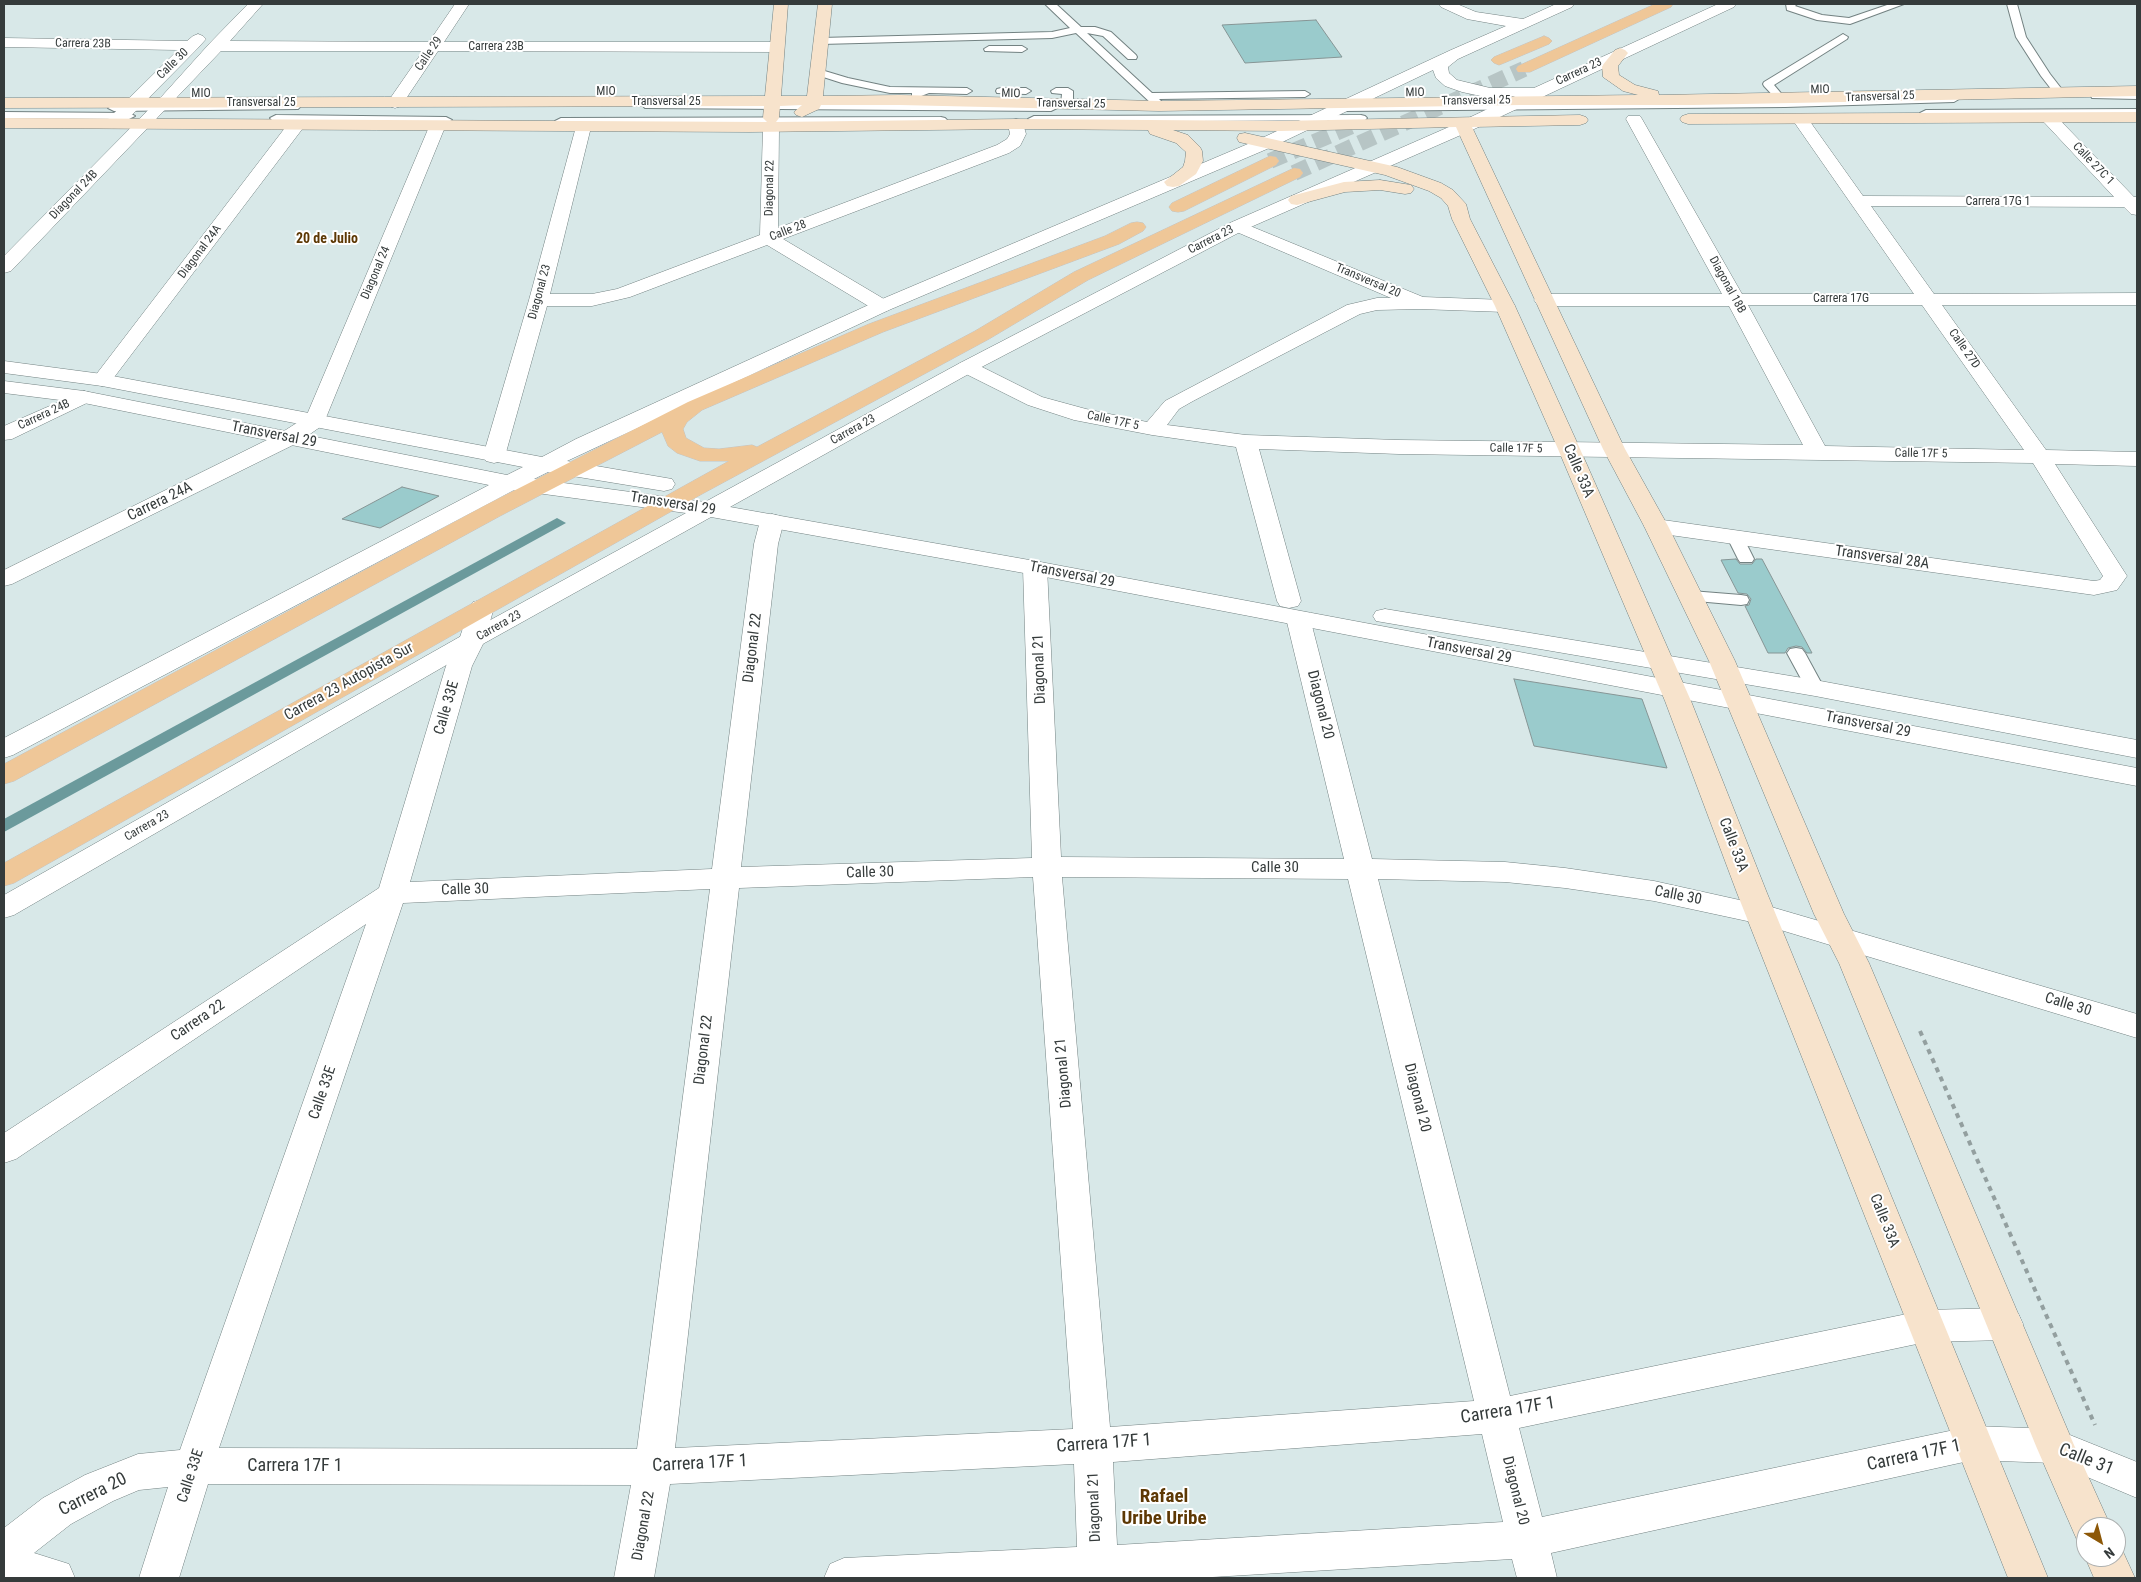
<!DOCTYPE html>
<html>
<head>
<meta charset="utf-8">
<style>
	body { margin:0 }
	#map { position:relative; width:2141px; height:1582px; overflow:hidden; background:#d8e8e8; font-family:"Roboto Condensed",sans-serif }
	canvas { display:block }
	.frame { position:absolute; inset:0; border:5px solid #353b3b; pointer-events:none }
	.north { position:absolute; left:2076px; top:1517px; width:50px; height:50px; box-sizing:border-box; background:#fff; border:1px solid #aeb1b1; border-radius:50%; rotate:143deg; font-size:14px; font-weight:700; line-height:20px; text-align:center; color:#353b3b }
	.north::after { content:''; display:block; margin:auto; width:18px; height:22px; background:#8d5808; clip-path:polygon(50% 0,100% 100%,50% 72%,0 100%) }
</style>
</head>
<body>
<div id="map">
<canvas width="2141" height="1582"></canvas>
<div class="frame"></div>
<div class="north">N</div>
</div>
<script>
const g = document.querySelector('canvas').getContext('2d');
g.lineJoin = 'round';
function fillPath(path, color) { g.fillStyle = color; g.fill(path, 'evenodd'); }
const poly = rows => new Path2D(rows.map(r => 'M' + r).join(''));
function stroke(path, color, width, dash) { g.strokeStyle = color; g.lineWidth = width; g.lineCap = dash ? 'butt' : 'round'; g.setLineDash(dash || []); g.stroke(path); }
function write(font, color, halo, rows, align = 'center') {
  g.font = font + ' "Roboto Condensed",sans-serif'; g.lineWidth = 4; g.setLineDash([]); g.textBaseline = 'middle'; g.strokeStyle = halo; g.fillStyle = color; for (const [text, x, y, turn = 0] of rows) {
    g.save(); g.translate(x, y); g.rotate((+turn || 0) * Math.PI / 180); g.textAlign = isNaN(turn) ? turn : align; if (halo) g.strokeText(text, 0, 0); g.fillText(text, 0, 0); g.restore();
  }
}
fillPath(poly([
	[557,518,566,523,4,832,4,819]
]), '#6b9a9c');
const building = poly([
	[1316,20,1342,57,1245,63,1222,25,1316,20],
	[402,487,439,496,380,528,342,519,402,487],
	[1736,559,1740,564,1752,564,1756,559,1762,559,1812,653,1807,653,1802,647,1796,646,1788,648,1785,653,1768,653,1745,606,1749,605,1751,599,1747,594,1738,593,1721,560,1736,559],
	[1514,679,1642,699,1667,768,1534,746,1514,679]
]);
fillPath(building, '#9acbcc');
stroke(building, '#869595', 1);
stroke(poly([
	[1270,161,1354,125],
	[1294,173,1524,69]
]), '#b7c5c5', 16, [16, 8]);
const service = poly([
	[1045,4,1056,4,1081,27,1095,27,1111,32,1136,55,1137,57,1136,59,1128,59,1103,36,1087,33,1152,93,1305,91,1310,94,1305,97,1159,99,1163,103,1161,105,1153,105,1076,33,1052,38,821,44,816,41,821,38,1052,32,1070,28,1045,4],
	[1786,4,1797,4,1795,6,1822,15,1849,18,1890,4,1904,4,1850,24,1817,20,1787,10,1786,4],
	[2007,4,2017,4,2026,37,2050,74,2064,92,2063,94,2055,94,2041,76,2016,37,2007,4],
	[1843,34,1848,37,1847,39,1774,85,1785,98,1782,101,1954,96,1959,99,1954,102,1785,107,1344,111,1338,108,1344,105,1778,101,1764,86,1763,84,1764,82,1843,34],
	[989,46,1022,46,1027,49,1022,52,985,51,984,49,989,46],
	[818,69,848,78,890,87,967,88,972,91,967,94,929,93,916,98,912,97,912,93,890,93,842,83,814,74,813,72,818,69],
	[1001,88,1026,88,1031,91,1026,94,997,93,996,91,997,89,1001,88],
	[1068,88,1073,91,1073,104,1067,107,1061,104,1062,94,1052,93,1051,91,1056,88,1068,88],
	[2096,93,2137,93,2137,99,2092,98,2091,96,2096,93],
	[649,103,1051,105,1057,108,1051,111,645,108,643,106,645,104,649,103],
	[294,104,300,107,298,109,114,111,108,108,114,105,294,104],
	[2137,109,2137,115,1926,116,1920,113,1926,110,2137,109],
	[4,112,129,113,135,116,129,119,4,118,4,112],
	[276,115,446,117,452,120,446,123,272,120,270,118,276,115],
	[1361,115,1365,116,1367,118,1365,120,1034,122,1028,119,1034,116,1361,115],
	[941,117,945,118,947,120,945,122,749,125,561,124,555,121,561,118,941,117],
	[1735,532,1741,534,1743,537,1754,559,1752,562,1740,562,1738,559,1727,537,1729,534,1735,532],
	[1691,591,1741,595,1747,596,1749,600,1747,604,1741,605,1685,600,1683,596,1685,592,1691,591],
	[1796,648,1802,649,1805,653,1824,688,1821,692,1815,693,1809,692,1806,688,1787,653,1790,649,1796,648]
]);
const minor = poly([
	[248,4,263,4,230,41,429,42,455,4,469,4,444,42,776,42,781,44,784,47,781,50,776,52,438,51,401,106,395,108,389,106,387,103,423,51,221,51,11,271,4,273,4,256,163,95,210,43,248,4],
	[198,34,203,36,206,39,197,49,120,127,114,128,108,127,106,123,108,119,178,50,4,47,4,38,187,41,193,36,198,34],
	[2048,112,2054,114,2134,197,2137,197,2137,215,2131,214,2124,207,1871,206,1934,294,2137,293,2137,305,1942,305,2046,450,2137,452,2137,466,2055,464,2127,576,2117,590,2108,592,2094,595,1656,533,1648,531,1644,526,1648,521,1656,519,2094,581,2100,580,2103,576,2033,463,1399,454,1259,449,1301,601,1298,606,1289,608,1280,606,1277,601,1236,447,1152,435,1074,420,1028,405,960,371,957,367,960,363,967,361,974,363,1042,397,1086,409,1147,422,1165,401,1347,305,1377,298,1391,298,1232,230,1229,226,1232,222,1238,221,1423,297,1505,300,1512,302,1515,306,1512,310,1505,312,1420,309,1377,310,1360,314,1193,401,1179,409,1167,425,1246,435,1399,440,1803,445,1729,306,1544,306,1537,304,1534,300,1537,296,1544,294,1722,294,1626,119,1628,116,1640,116,1642,119,1742,294,1914,294,1792,119,1794,116,1806,116,1863,196,2114,197,2042,120,2040,117,2042,114,2048,112],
	[1748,305,1922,305,2024,450,1825,446,1748,305],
	[297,119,303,120,305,124,303,128,109,384,102,386,95,384,92,380,95,376,291,120,297,119],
	[1016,119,1022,120,1026,134,1020,146,1009,153,783,239,889,302,892,306,889,310,882,312,875,310,767,245,630,297,592,306,547,306,505,456,502,461,494,463,486,461,483,456,529,300,577,123,589,123,591,127,550,294,592,294,617,289,760,235,763,127,765,123,777,123,779,127,778,228,997,145,1007,139,1010,134,1008,124,1010,120,1016,119],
	[437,122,443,123,445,127,323,425,297,443,12,584,4,586,4,570,281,433,306,417,429,127,431,123,437,122],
	[84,391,91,393,95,397,91,401,12,439,4,440,4,426,84,391],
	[772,514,780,516,784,521,778,544,741,867,1032,858,1023,568,1027,563,1035,561,1043,563,1047,568,1061,857,1344,859,1286,618,1289,613,1298,611,1307,613,1310,618,1372,859,1505,862,1565,868,1654,881,1771,907,1776,914,1771,921,1761,924,1654,901,1565,888,1505,882,1378,879,1510,1396,1926,1310,2005,1308,2018,1313,2023,1324,2018,1335,2005,1340,1926,1342,1519,1428,1542,1517,1973,1426,2055,1429,2137,1462,2137,1498,2054,1463,1973,1460,1551,1553,1557,1578,1517,1578,1512,1559,1196,1578,824,1578,830,1564,844,1558,1077,1547,1074,1464,670,1484,654,1578,614,1578,631,1485,208,1484,179,1578,139,1578,168,1487,139,1490,113,1501,71,1524,34,1553,69,1564,75,1578,4,1578,4,1528,43,1498,85,1475,138,1454,180,1450,366,924,16,1159,4,1163,4,1133,379,888,446,666,459,640,470,607,473,602,482,600,491,602,494,607,485,640,472,666,410,882,712,869,754,544,760,521,764,516,772,514],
	[1033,877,1073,1429,675,1448,739,888,1033,877],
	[1062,877,1348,879,1474,1401,1110,1427,1062,877],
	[710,889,637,1449,219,1448,403,903,710,889],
	[1482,1434,1503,1522,1117,1545,1113,1462,1482,1434]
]);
const tertiary = poly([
	[1439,4,1457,4,1476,12,1523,19,1556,4,1574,4,1572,7,1458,59,1448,67,1449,73,1457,80,1490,88,1534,88,1718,4,1736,4,1734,7,1470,131,1244,230,974,371,730,507,1035,561,2137,768,2137,786,1035,575,711,517,481,645,14,915,4,918,4,895,463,635,686,513,514,490,13,755,4,758,4,738,489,485,84,403,4,393,4,381,84,391,507,475,523,467,102,386,4,373,4,361,102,374,542,457,576,439,875,302,1262,138,1451,50,1506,26,1467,19,1441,7,1439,4],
	[1433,70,1436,78,1445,86,1462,92,1490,98,1515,96,1458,123,1232,222,960,363,705,502,534,479,548,472,664,491,672,489,675,484,672,479,567,461,889,310,1274,146,1433,70],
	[1385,609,1815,680,2137,740,2137,758,1815,696,1376,621,1373,616,1376,611,1385,609],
	[1761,904,2137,1014,2137,1038,1751,921,1746,914,1751,907,1761,904]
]);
const secondary = poly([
	[774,4,788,4,781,96,807,96,818,4,832,4,823,96,900,95,1159,101,1638,95,1623,91,1603,77,1602,66,1615,50,1620,48,1625,50,1628,53,1618,66,1619,75,1635,85,1658,91,1659,95,2137,86,2137,96,1693,105,1520,105,1159,111,900,105,821,105,819,109,802,117,796,115,794,112,802,105,780,106,779,118,776,122,1016,119,1280,121,1580,115,1586,117,1588,120,1586,123,1580,125,1472,127,1625,449,1668,526,1735,661,1844,914,1869,963,2074,1445,2111,1527,2086,1527,2086,1544,2077,1540,2036,1446,1839,963,1814,914,1709,661,1644,526,1603,449,1456,127,1280,131,1173,130,1188,135,1200,147,1202,151,1203,161,1196,174,1179,186,1173,187,1167,186,1164,182,1183,167,1185,161,1186,152,1176,143,1150,134,1148,130,1016,129,749,132,4,128,4,118,767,122,763,118,764,106,4,108,4,98,765,96,774,4],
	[2137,112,2137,122,1688,124,1682,122,1680,119,1682,116,1688,114,2137,112],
	[1245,133,1397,167,1441,183,1453,190,1466,204,1470,219,1515,306,1580,449,1691,701,1767,893,2048,1578,2008,1578,1737,893,1665,701,1558,449,1495,306,1452,219,1448,206,1441,198,1429,191,1385,175,1239,142,1237,138,1239,134,1245,133],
	[1380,180,1411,185,1414,189,1411,193,1405,194,1380,190,1345,192,1297,205,1291,204,1288,200,1291,196,1344,182,1380,180],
	[2116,1542,2119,1543,2135,1578,2094,1578,2085,1557,2086,1555,2086,1557,2116,1557,2116,1542]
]);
const primary = poly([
	[1655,4,1673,4,1671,7,1530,72,1518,72,1516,69,1518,66,1655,4],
	[1544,36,1549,38,1552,41,1549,44,1504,63,1499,65,1494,63,1491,60,1494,57,1544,36],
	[1270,156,1276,157,1279,161,1276,165,1184,211,1178,212,1172,211,1169,207,1172,203,1270,156],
	[1294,168,1300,169,1303,173,1300,177,1088,280,989,339,702,494,14,883,4,886,4,863,729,461,700,461,677,453,668,446,662,432,500,516,14,781,4,784,4,764,484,506,688,402,869,324,1105,236,1131,223,1137,222,1143,223,1146,227,1143,231,1119,244,883,332,702,410,687,422,683,429,686,438,704,448,719,449,752,445,757,447,975,331,1074,272,1294,168]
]);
stroke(service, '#738282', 2);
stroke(minor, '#738282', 1);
stroke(tertiary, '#738282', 1);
stroke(secondary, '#738282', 1);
stroke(primary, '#c2c4c4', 1);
stroke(poly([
	[1920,1031,2095,1425]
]), '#939f9f', 4, [5, 5]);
fillPath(service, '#fff');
fillPath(minor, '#fff');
fillPath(tertiary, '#fff');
fillPath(secondary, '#f7e3cc');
fillPath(primary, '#efc798');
write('12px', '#353b3b', '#fff', [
	["Carrera 23B",83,44,1],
	["Carrera 23B",496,47],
	["Calle 29",429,54,-56],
	["Calle 30",173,64,-44],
	["Carrera 23",1579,72,-25],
	["MIO",1820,90,-1],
	["MIO",606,92],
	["MIO",1415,93,-1],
	["MIO",201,94],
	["MIO",1011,94,1],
	["Transversal 25",1880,97,-2],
	["Transversal 25",1476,101,-1],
	["Transversal 25",666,102],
	["Transversal 25",261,103],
	["Transversal 25",1071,104,1],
	["Calle 27C 1",2093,164,46],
	["Diagonal 22",770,188,-89],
	["Diagonal 24B",74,195,-46],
	["Carrera 17G 1",1998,202],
	["Calle 28",788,231,-21],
	["Carrera 23",1211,240,-27],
	["Diagonal 24A",200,252,-53],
	["Diagonal 24",376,273,-67],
	["Transversal 20",1368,281,23],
	["Diagonal 18B",1727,285,61],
	["Diagonal 23",540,292,-75],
	["Carrera 17G",1841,299],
	["Calle 27D",1964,349,55],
	["Carrera 24B",44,415,-25],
	["Calle 17F 5",1113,421,12],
	["Carrera 23",853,430,-29],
	["Calle 17F 5",1516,449,1],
	["Calle 17F 5",1921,454,1],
	["Carrera 23",499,626,-29],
	["Carrera 23",147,826,-30]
]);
write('bold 14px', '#5d3804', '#fff', [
	["20 de Julio",327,239]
]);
write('15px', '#353b3b', '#fff', [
	["Transversal 29",274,435,11],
	["Calle 33A",1578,471,67],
	["Carrera 24A",160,502,-26],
	["Transversal 29",673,504,9],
	["Transversal 28A",1882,558,8],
	["Transversal 29",1072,575,11],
	["Diagonal 22",753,648,-83],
	["Transversal 29",1469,651,11],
	["Diagonal 21",1040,669,-92],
	["Carrera 23 Autopista Sur",349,682,-29],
	["Diagonal 20",1320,705,76],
	["Calle 33E",447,708,-74],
	["Transversal 29",1868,725,11],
	["Calle 33A",1733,845,69],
	["Calle 30",1275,868],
	["Calle 30",870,873,-2],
	["Calle 30",465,890,-2],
	["Calle 30",1678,896,11],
	["Calle 30",2068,1005,17],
	["Carrera 22",198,1021,-34],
	["Diagonal 22",704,1050,-83],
	["Diagonal 21",1064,1073,-95],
	["Calle 33E",323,1093,-71],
	["Diagonal 20",1417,1098,76],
	["Calle 33A",1884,1221,68],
	["Calle 33E",191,1476,-72],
	["Diagonal 20",1515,1491,76],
	["Diagonal 21",1095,1507,-92],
	["Diagonal 22",644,1526,-80]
]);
write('18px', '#353b3b', '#fff', [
	["Carrera 17F 1",1508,1411,-9],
	["Carrera 17F 1",1104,1444,-4],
	["Carrera 17F 1",1914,1456,-12],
	["Calle 31",2086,1460,22],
	["Carrera 17F 1",700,1464,-3],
	["Carrera 17F 1",295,1466],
	["Carrera 20",93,1495,-27]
]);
write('bold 19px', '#5d3804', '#fff', [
	["Rafael",1164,1497],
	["Uribe Uribe",1164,1519]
]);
</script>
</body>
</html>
